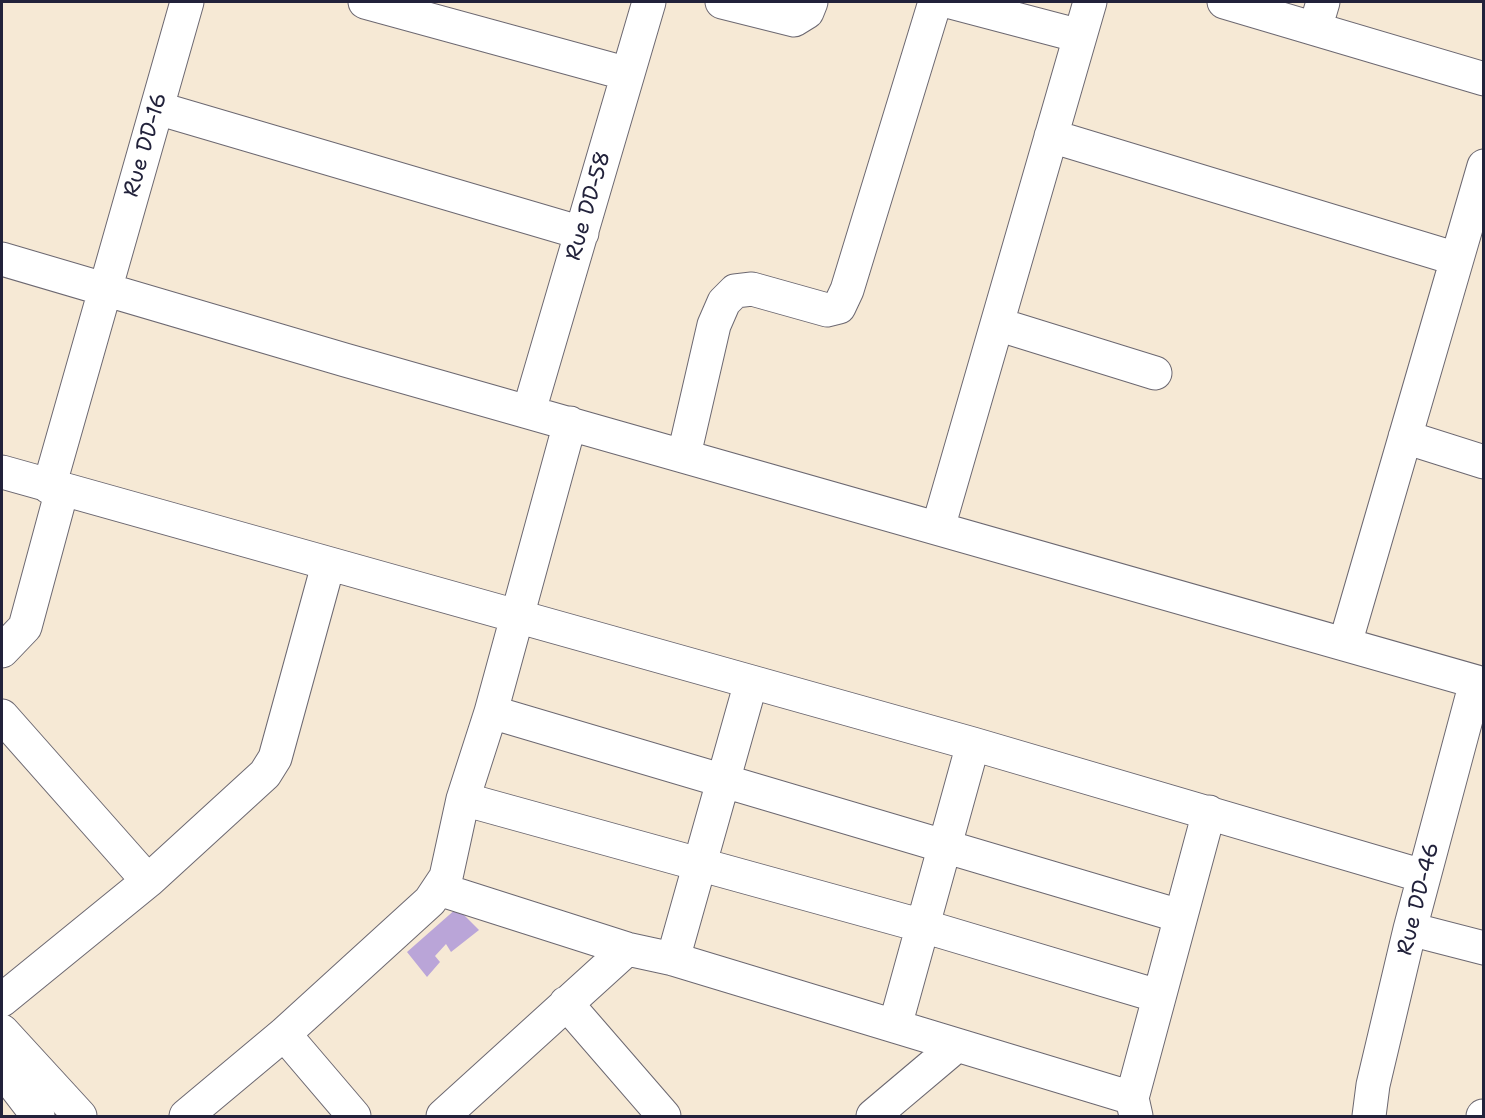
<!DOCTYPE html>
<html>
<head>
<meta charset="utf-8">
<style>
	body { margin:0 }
	#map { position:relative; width:1485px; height:1118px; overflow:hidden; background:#f6e9d5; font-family:"Shantell Sans",sans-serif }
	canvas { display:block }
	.frame { position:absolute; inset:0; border:3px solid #22223b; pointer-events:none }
</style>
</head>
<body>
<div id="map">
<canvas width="1485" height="1118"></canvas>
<div class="frame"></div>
</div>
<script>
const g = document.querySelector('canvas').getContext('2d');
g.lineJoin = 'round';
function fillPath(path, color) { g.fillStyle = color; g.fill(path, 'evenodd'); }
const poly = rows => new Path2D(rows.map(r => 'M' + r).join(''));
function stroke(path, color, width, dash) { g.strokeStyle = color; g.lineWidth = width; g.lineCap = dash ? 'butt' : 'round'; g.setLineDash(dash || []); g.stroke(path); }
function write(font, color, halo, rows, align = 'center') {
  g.font = font + ' "Shantell Sans",sans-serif'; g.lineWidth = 5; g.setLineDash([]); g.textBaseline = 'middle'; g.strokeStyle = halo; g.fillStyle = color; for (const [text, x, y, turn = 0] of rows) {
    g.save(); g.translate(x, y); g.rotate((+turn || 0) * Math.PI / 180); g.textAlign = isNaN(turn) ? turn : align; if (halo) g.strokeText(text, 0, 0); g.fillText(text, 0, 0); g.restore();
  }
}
fillPath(poly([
	[457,908,479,930,451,952,446,944,435,956,440,962,427,977,407,952]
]), '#baa5d8');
const minor = poly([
	[365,2,628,74],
	[722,2,794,20,807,12,811,2],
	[951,2,1080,36],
	[1224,2,1484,79],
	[1315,29,1323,2],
	[157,108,582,233],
	[1051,136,1457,259],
	[2,259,345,360,1484,684],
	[997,324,1155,373],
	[529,411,649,2],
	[1405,437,1484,462],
	[684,455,714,325,724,302,735,291,752,289,827,310,839,307,847,290,935,2],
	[2,472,973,744,1423,876],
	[49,487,187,2],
	[938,528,1090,2],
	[1345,644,1484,166],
	[2,651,25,627,62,490],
	[491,712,1180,916],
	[2,716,148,881],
	[463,799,923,926,1158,996],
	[439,889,627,949,673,959,1132,1098],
	[1410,929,1484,948],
	[673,959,751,682],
	[2,1000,148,881,265,774,275,758,328,565],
	[566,1003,664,1116],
	[895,1026,973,744],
	[2,1031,80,1116],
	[284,1034,354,1116],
	[186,1116,284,1034,430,901,446,877,463,799,491,712,570,423],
	[443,1116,627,949],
	[873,1116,956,1046],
	[1136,1116,1132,1098,1209,812],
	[1369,1116,1373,1085,1410,929,1476,682],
	[1483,1116,1484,1116]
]);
const major = poly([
	[2,1069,38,1116]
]);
stroke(minor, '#6c6871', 35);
stroke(major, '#6c6871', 35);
stroke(minor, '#fff', 33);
stroke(major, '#fff', 33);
write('22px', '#22223b', '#fff', [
	["Rue DD-16",146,145,-74],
	["Rue DD-58",589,206,-74],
	["Rue DD-46",1419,899,-76]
]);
</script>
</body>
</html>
